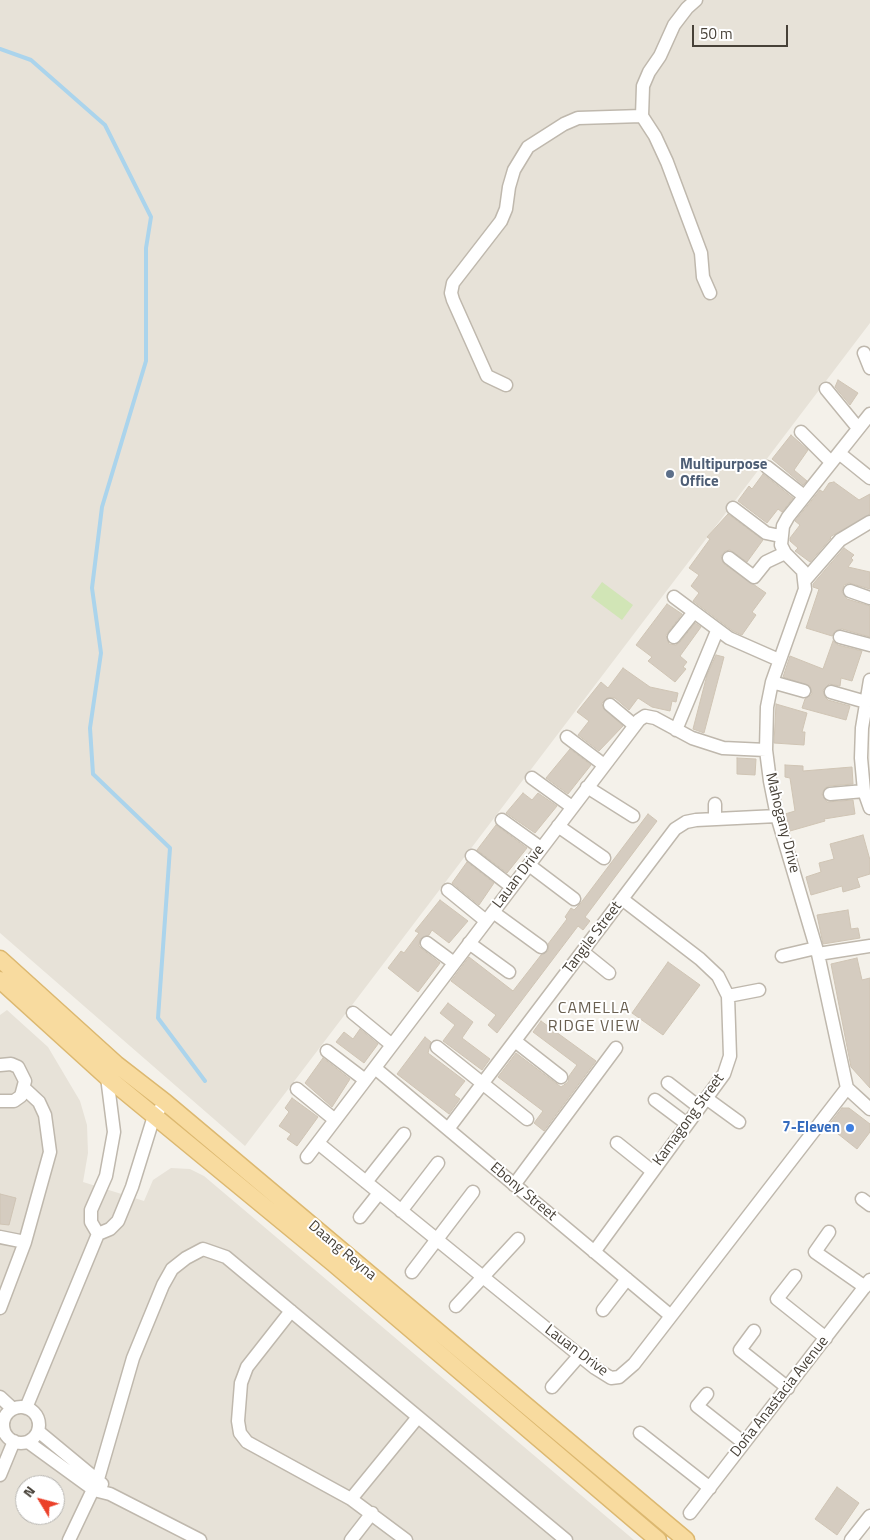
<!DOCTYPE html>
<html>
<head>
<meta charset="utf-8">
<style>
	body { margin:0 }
	#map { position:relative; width:870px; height:1540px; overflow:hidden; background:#f4f1ea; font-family:"Titillium Web",sans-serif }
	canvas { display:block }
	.north { position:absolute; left:15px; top:1475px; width:50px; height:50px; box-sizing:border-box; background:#fff; border:1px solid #b5b3af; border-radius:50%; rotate:307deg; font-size:14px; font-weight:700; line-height:20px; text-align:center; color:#474138 }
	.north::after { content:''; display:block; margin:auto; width:18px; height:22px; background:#eb4029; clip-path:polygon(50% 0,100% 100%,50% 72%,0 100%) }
	.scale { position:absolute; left:692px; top:25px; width:96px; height:22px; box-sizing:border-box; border:2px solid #474138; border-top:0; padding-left:6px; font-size:15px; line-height:18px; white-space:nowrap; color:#474138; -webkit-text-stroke:4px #fff; paint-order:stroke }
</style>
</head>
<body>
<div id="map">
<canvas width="870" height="1540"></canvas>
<div class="north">N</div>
<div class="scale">50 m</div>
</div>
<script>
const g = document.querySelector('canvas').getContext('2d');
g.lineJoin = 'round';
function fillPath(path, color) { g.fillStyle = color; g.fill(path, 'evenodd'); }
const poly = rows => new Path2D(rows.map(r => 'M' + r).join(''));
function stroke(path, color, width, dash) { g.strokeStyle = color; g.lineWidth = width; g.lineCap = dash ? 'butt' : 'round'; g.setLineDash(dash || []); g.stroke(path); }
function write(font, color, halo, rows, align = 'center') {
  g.font = font + ' "Titillium Web",sans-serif'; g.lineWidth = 4; g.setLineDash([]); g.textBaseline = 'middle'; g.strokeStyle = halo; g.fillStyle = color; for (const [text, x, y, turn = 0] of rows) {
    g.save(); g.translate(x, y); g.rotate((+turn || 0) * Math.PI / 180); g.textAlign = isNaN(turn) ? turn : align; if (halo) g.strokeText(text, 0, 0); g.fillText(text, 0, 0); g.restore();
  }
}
fillPath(poly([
	[0,0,870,0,870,323,245,1146,0,933],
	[7,1010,48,1047,80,1101,87,1125,88,1153,83,1182,144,1201,153,1180,171,1168,190,1169,204,1176,634,1540,0,1540,0,1015],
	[25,1485,55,1485,55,1515,25,1515]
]), '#e7e2d8');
fillPath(poly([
	[602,582,633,605,622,620,591,597]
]), '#d1e5b6');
stroke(poly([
	[0,49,31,60,105,125,151,217,146,248,146,361,102,507,92,588,101,653,90,728,93,774,170,848,158,1018,205,1081]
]), '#abd4ec', 4);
const building = poly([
	[838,380,858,393,850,405,835,387,838,380],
	[791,435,808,450,794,470,807,481,803,485,772,459,791,435],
	[763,474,793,498,782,512,778,509,767,523,738,501,749,486,752,489,763,474],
	[834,482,859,500,870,494,870,514,830,537,831,538,810,562,795,551,798,548,790,541,790,538,800,525,795,521,820,490,823,492,829,483,834,482],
	[728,514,763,540,747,562,730,550,725,551,721,556,724,564,766,593,752,612,756,615,742,635,733,631,693,601,699,593,691,586,699,575,689,568,710,539,707,537,728,514],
	[844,548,854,555,851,558,853,560,848,567,870,572,870,589,849,583,844,585,842,592,847,599,870,606,870,637,842,629,835,631,832,636,806,628,819,589,813,587,813,584,844,548],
	[667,604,682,614,666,635,669,644,676,645,680,642,695,623,701,627,680,656,687,662,683,667,686,669,675,682,648,661,652,657,636,645,667,604],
	[833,641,838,645,862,651,852,681,841,678,840,686,829,684,823,690,825,697,828,700,850,706,846,720,802,708,805,699,812,694,810,686,783,677,790,656,823,669,833,641],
	[716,655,724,657,704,733,693,729,707,675,716,655],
	[623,668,650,687,678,693,676,702,672,701,670,711,652,707,638,698,629,710,615,698,607,698,602,703,603,708,623,726,599,751,578,735,589,721,577,712,601,682,608,688,623,668],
	[776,704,807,713,802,732,805,732,804,745,774,743,776,704],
	[570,749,591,765,568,794,546,778,570,749],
	[737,758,756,759,755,775,737,774,737,758],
	[785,765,803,766,803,771,852,767,853,784,829,786,825,788,822,794,827,802,853,800,855,814,824,819,825,821,790,831,785,814,795,811,790,778,785,777,785,765],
	[523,793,532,800,538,793,557,806,535,833,506,813,523,793],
	[648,814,657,821,585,917,590,921,583,930,578,926,497,1033,488,1025,496,1015,451,981,469,957,513,991,541,955,548,951,548,944,567,919,565,917,571,908,574,910,580,904,648,814],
	[496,825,527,848,507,873,477,850,496,825],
	[863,835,870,860,870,874,857,878,860,887,843,892,842,886,811,895,806,877,821,872,819,863,834,859,830,844,863,835],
	[467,862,494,883,479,905,452,883,467,862],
	[440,900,468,921,449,943,432,930,429,935,420,939,419,946,422,949,440,963,418,992,388,968,401,951,404,953,419,933,415,931,440,900],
	[848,910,851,929,858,928,860,938,823,944,817,915,848,910],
	[857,958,862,980,870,978,870,1088,851,1067,831,964,857,958],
	[668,962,700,985,663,1035,632,1013,668,962],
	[448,1003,473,1022,462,1038,490,1059,482,1070,443,1041,455,1025,440,1013,448,1003],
	[541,1021,596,1061,544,1131,534,1123,543,1111,498,1077,516,1053,561,1087,568,1082,569,1076,577,1065,533,1032,541,1021],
	[360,1029,378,1044,364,1063,336,1042,344,1032,353,1039,360,1029],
	[425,1037,431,1042,428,1053,465,1081,454,1095,460,1099,449,1114,397,1074,425,1037],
	[323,1058,350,1079,332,1107,305,1083,323,1058],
	[292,1098,318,1117,297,1146,287,1139,291,1134,279,1126,289,1112,285,1108,292,1098],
	[842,1108,849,1108,870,1124,870,1132,857,1149,828,1126,842,1108],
	[0,1194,16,1198,9,1225,0,1224,0,1194],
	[837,1487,859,1503,837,1535,815,1519,837,1487]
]);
fillPath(building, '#d5ccc0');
stroke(building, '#cfc4b4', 1);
const minor = poly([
	[696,0,687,8,674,25,660,56,649,72,643,86,642,116,655,136,667,162,701,253,703,277,710,293],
	[864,353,870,368],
	[506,385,487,376,453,300,451,293,453,283,501,221,506,209,509,187,514,170,528,147,564,124,578,118,642,116],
	[826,389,858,428],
	[870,414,788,517,783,526,781,545,785,553,803,571,805,589,772,682,767,707,766,750,770,781,777,816,818,954,847,1088,870,1109],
	[801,432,831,462],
	[839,453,870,478],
	[767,467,804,496],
	[733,508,766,533,780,536],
	[729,558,754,577,766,562,785,553],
	[806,579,840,540,870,522],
	[850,591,870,598],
	[674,597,729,638,779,660],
	[674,637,694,612],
	[840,637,870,645],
	[870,680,862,728,861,758,864,791,870,808],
	[772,682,804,691],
	[831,692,866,702],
	[610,705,634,725],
	[676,730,717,631],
	[567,737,604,765],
	[532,778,572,807],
	[587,787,633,816],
	[830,794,864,791],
	[715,819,715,804],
	[502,820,541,848],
	[558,826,604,858],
	[472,856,512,887],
	[529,865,574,899],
	[448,890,486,921],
	[493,912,541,947],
	[427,943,454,963],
	[469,943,509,972],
	[583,952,609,973],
	[818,954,870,946],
	[782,956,816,948],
	[728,996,759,990],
	[353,1013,392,1045],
	[515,1041,561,1077],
	[437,1047,527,1119],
	[327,1051,365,1080],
	[0,1065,11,1064,18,1067,25,1081,21,1096,14,1101,0,1101],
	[375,1068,671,1316],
	[668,1083,699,1107],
	[297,1089,335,1120],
	[706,1098,739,1122],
	[655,1100,687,1124],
	[448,1129,675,829,686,822,696,820,777,816],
	[318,1143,595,1368,611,1378,619,1377,634,1364,847,1088],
	[617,1143,652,1171],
	[307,1157,639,720,645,716,655,718,692,738,723,748,766,750],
	[366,1182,404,1134],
	[514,1185,616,1048],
	[862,1199,870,1205],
	[401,1211,438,1163],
	[360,1217,379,1193],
	[829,1232,815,1252,865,1287],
	[98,1234,91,1222,91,1210,106,1176,114,1132,107,1077,110,1073],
	[0,1237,25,1242],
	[594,1252,724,1074,730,1056,728,996,718,976,700,959,622,899],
	[412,1272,473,1192],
	[795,1276,777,1299,826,1338],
	[456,1306,518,1239],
	[0,1308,25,1242,50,1152,45,1115,39,1102,25,1089],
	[603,1310,627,1279],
	[291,1311,247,1367,241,1383,238,1421,240,1433,247,1442,351,1499,406,1540],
	[754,1331,740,1350,788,1388],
	[552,1387,579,1356],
	[707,1394,697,1406,744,1443],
	[0,1397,13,1409],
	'3 1425a18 18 0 1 1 36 0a18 18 0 1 1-36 0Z',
	[26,1408,98,1234,110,1229,118,1221,132,1187,154,1116,159,1110],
	[38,1431,102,1484],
	[640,1433,710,1488],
	[28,1442,94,1490,110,1494,200,1540],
	[0,1475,14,1441],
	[351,1499,418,1417],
	[690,1513,870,1280],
	[69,1540,98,1479,133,1358,163,1285,172,1269,186,1258,203,1249,226,1257,566,1540],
	[351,1540,372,1513],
	[851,1540,870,1516]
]);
const major = poly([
	[0,959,116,1064,165,1102,686,1540],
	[0,980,107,1077,333,1263,658,1540]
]);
stroke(minor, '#bfb8ad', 15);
stroke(major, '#dcb870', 19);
stroke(minor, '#fff', 12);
stroke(major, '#f8db9f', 16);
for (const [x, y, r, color] of [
	[670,474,5,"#5c6f8a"],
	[850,1128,5,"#3f7fe0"]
]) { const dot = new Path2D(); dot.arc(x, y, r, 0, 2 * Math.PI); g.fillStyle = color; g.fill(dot); stroke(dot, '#fff', 2); }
write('bold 15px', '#4e5e75', '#fff', [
	["Multipurpose",680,465],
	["Office",680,482]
], 'left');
write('15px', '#474138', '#fff', [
	["Mahogany Drive",782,823,76],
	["Lauan Drive",519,877,-53],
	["Tangile Street",593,938,-53],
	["Kamagong Street",689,1120,-54],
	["Ebony Street",523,1192,40],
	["Daang Reyna",342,1251,40],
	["Lauan Drive",576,1351,37],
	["Doña Anastacia Avenue",780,1397,-52]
]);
write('bold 15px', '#366cbe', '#fff', [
	["7-Eleven",840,1128]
], 'right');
g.letterSpacing = '1px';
write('16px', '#695f50', '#fff', [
	["CAMELLA",594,1009],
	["RIDGE VIEW",594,1027]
]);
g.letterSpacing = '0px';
</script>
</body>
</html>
